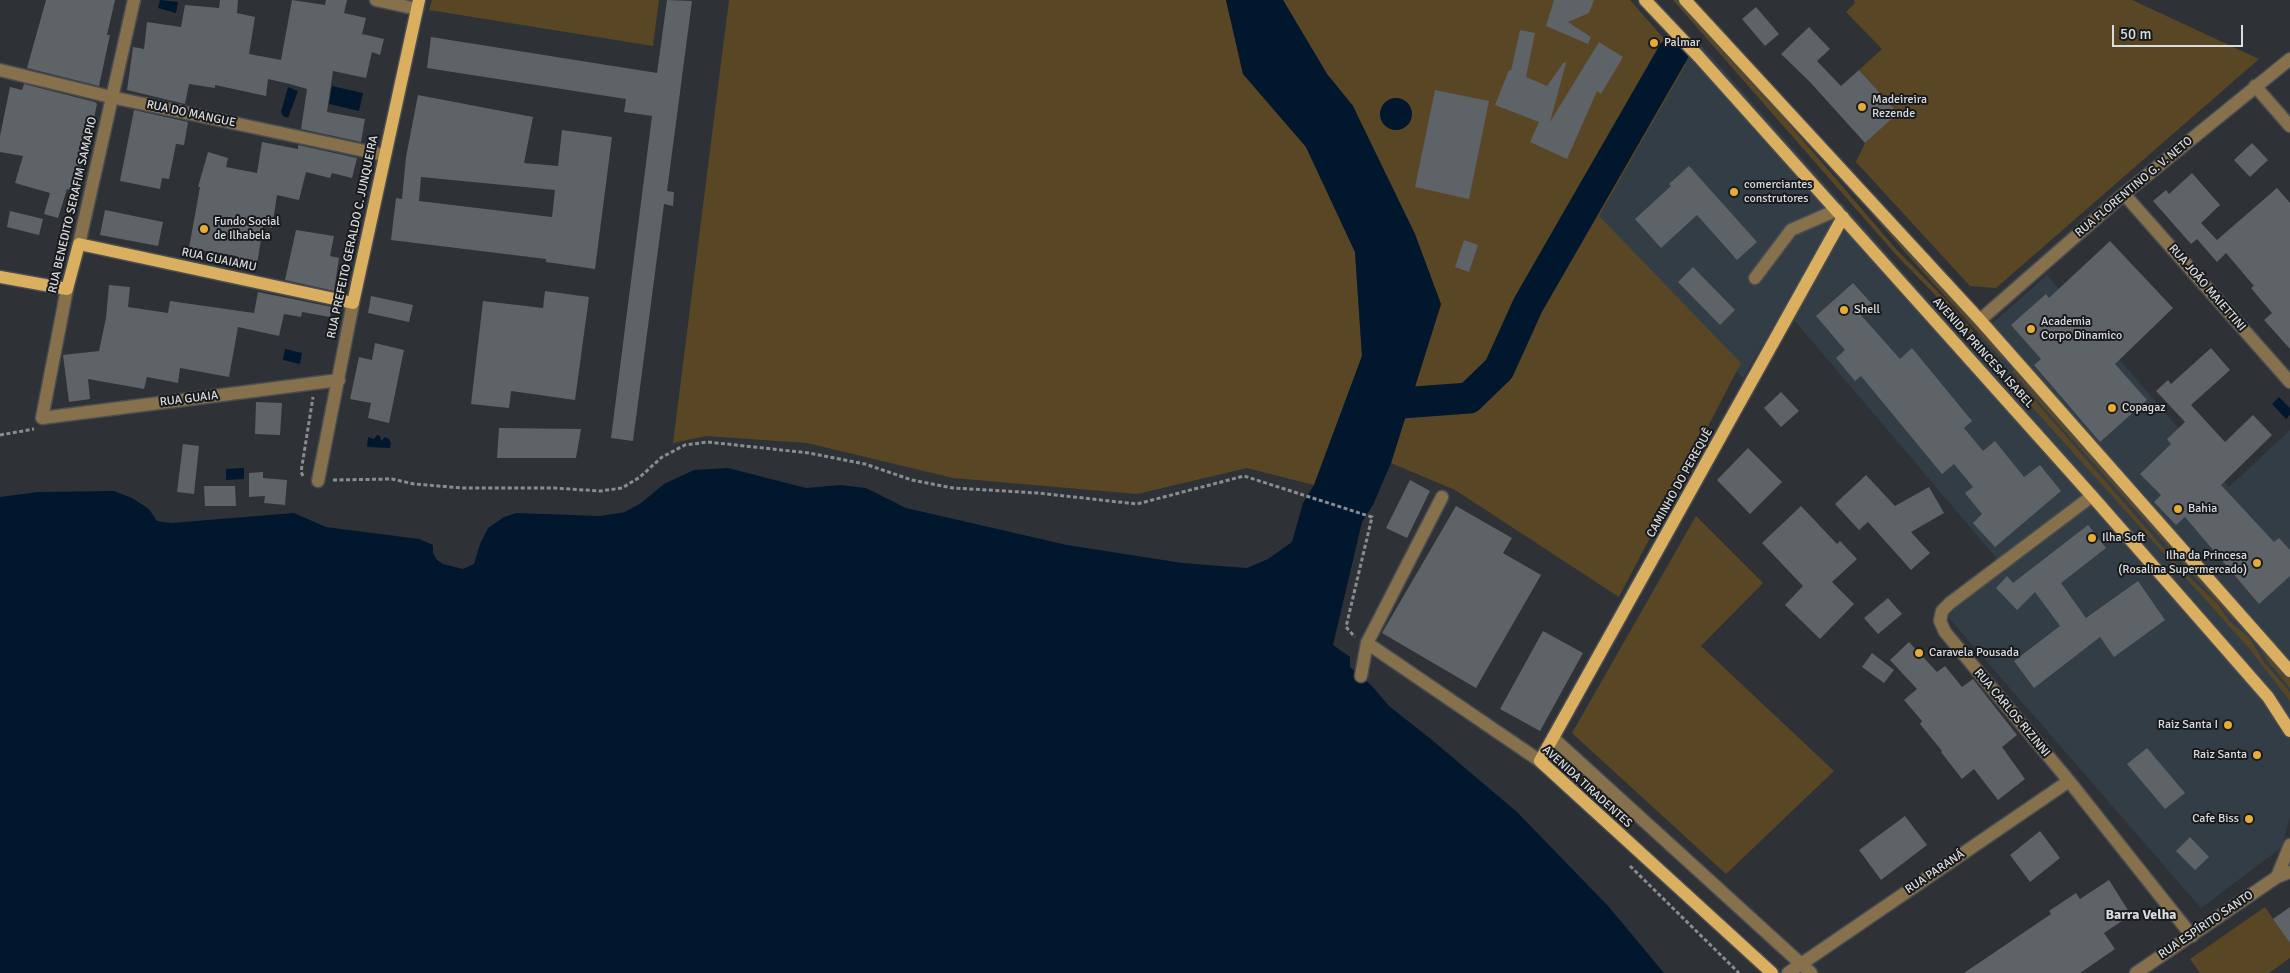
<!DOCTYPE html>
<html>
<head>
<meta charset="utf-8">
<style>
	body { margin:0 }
	#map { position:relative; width:2290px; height:973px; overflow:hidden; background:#2e3237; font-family:Signika,sans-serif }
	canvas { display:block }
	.scale { position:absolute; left:2112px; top:25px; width:131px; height:22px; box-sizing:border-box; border:2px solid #dadde0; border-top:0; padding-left:6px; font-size:15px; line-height:18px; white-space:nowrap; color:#dadde0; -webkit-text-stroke:4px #181a1c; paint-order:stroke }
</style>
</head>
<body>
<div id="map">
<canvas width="2290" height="973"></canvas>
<div class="scale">50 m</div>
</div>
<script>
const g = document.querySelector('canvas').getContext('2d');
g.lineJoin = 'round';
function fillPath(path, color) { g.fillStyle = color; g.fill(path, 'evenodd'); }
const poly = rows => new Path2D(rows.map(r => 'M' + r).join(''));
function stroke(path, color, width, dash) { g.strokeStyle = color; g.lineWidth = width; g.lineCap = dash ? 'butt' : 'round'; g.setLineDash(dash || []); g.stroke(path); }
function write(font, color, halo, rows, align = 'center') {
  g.font = font + ' Signika,sans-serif'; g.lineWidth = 4; g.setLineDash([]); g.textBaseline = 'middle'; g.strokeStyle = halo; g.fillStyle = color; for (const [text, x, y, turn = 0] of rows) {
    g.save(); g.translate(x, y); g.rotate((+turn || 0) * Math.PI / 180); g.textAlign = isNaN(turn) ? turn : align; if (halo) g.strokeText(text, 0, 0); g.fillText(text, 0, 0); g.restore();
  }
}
fillPath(poly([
	[1694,37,1968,345,2047,275,2229,487,2290,430,2290,816,2282,847,2201,908,1948,617,1997,559,1784,308,1743,378,1583,231]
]), '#333d46');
fillPath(poly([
	[432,0,659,0,653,46,429,10],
	[729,0,1226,0,1243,74,1306,147,1355,252,1362,356,1314,485,1247,468,1137,494,953,478,807,443,706,436,673,443],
	[1283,0,1630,0,1686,64,1599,216,1741,363,1619,597,1455,490,1391,463,1441,304,1353,106,1327,74],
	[1673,0,1679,0,1725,49,1896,249,1949,303,1999,362,1995,365,1948,308,1898,257],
	[1854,0,2132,0,2259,59,1996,288,1970,286,1856,162,1865,143,1897,113,1859,70,1882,49,1846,12,1855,3],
	[1817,151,2008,355,2003,360,1912,260],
	[2018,367,2290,673,2290,688,2267,660,2252,633,2232,618,2037,400,2012,371],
	[2011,373,2187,575,2217,603,2230,622,2249,637,2264,662,2290,692,2290,701,2248,647,2006,378],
	[1696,516,1763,583,1701,646,1834,771,1726,874,1572,733],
	[2265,907,2290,943,2290,958,2269,973,2200,973,2190,959]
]), '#584625');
fillPath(poly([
	[160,0,178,2,176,13,158,8],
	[1226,0,1283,0,1327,74,1353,106,1415,234,1441,304,1391,463,1373,505,1362,522,1333,645,1350,657,1350,667,1372,686,1389,706,1432,740,1517,812,1609,907,1664,973,0,973,0,497,38,492,114,491,132,498,149,509,157,521,171,523,294,513,326,527,419,539,433,545,433,553,437,560,443,564,463,569,474,564,480,544,488,528,504,517,516,513,600,516,625,512,641,503,664,484,694,470,728,468,806,488,840,485,866,488,906,508,1067,545,1182,563,1247,568,1268,559,1292,542,1303,503,1314,485,1362,356,1355,252,1306,147,1243,74],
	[332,86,363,93,359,111,329,104],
	[288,87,298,91,288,118,283,116,281,112],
	'1380 114a16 16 0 1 1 32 0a16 16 0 1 1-32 0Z',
	[285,349,302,353,300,364,283,360],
	[2279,397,2290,408,2290,415,2286,419,2272,404],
	[377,435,380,436,381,441,385,437,389,439,391,443,390,448,367,447,368,437,374,439],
	[244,468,244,479,226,480,226,469]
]), '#00172d');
stroke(poly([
	[1374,405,1469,398,1499,369,1528,305,1673,53]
]), '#00172d', 31);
fillPath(poly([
	[46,0,115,0,107,35,110,35,99,86,27,68],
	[220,0,238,0,237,13,255,17,249,54,281,60,292,0,325,5,326,0,347,0,344,13,366,18,362,34,384,39,380,55,372,52,366,78,333,71,327,112,365,119,361,142,301,129,307,89,290,84,268,79,266,96,215,85,215,88,189,84,185,104,127,90,133,47,144,49,147,22,181,27,185,5,219,8],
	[667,0,692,1,667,191,674,192,673,206,664,204,633,441,611,438,652,116,624,112,626,99,427,68,431,37,657,73],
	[1554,0,1594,0,1589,13,1568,22,1591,37,1588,44,1546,26],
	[1756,7,1779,34,1765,46,1742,19],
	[1809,27,1830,49,1817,61,1841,86,1859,70,1898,113,1865,143,1810,82,1781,54],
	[1520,30,1535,33,1526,77,1547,86,1564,62,1566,63,1550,122,1599,42,1623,57,1601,94,1597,91,1567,159,1530,142,1539,122,1495,105,1509,70,1511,71],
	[24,84,95,102,97,104,92,127,89,126,76,192,67,189,58,218,44,214,50,193,15,183,23,156,0,152,0,136,10,87,22,90],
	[1435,90,1489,101,1469,199,1415,187],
	[418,95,533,117,524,163,558,166,562,130,612,137,595,269,546,262,546,259,391,240,396,198,402,199,406,157],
	[421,177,555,190,552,217,419,201],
	[134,110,188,122,184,145,176,144,169,179,162,178,160,189,120,181],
	[262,142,298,149,298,145,357,158,352,178,332,173,330,178,306,172,299,200,277,195,272,228,263,226,257,265,236,261,236,256,189,248,200,187,198,187,208,152,228,158,226,167,257,173],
	[2252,143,2268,160,2250,177,2234,160],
	[1689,166,1757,242,1737,260,1697,215,1661,248,1635,219,1671,186,1669,184],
	[2192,173,2220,205,2201,223,2217,240,2277,188,2290,203,2290,349,2264,320,2272,313,2251,288,2254,286,2226,253,2217,262,2197,239,2191,244,2153,201,2166,190,2169,194],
	[105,210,163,222,158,246,100,235],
	[10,211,43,219,39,235,7,227],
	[296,230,334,236,330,256,339,258,334,291,285,280],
	[1464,240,1478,245,1469,272,1455,267],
	[2110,241,2173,308,2115,364,2147,400,2100,442,2034,365,2041,359,2011,325,2046,294,2049,298],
	[1693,267,1735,310,1720,325,1678,282],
	[1853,283,1872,304,1860,314,1900,359,1912,348,1972,421,1964,428,1983,451,1995,441,2024,477,2040,465,2061,491,1995,547,1973,523,1982,514,1965,493,1973,487,1954,464,1942,474,1861,376,1855,381,1836,358,1845,350,1816,316],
	[109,285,130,287,128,307,168,313,170,301,254,313,258,292,332,307,330,317,302,312,301,317,284,314,279,336,238,327,229,377,180,368,178,383,147,377,144,389,88,379,90,399,69,402,63,355,99,351,106,318],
	[545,291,589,297,575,400,511,391,509,408,471,404,483,301,543,308],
	[371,296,413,305,409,322,368,313],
	[375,343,404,350,389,423,368,418,371,403,350,399,359,357,372,360],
	[2211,348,2230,370,2191,405,2225,442,2253,415,2272,435,2221,485,2274,542,2279,538,2290,550,2290,576,2259,604,2185,517,2176,525,2154,502,2161,495,2140,474,2171,444,2167,439,2185,422,2156,391,2168,380,2171,384],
	[1781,392,1799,411,1781,427,1764,408],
	[256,402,282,403,280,435,255,434],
	[499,428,581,429,576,458,497,458],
	[183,444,199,446,194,494,177,492],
	[1748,448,1782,482,1750,514,1717,480],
	[263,472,263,478,287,480,285,505,264,503,265,496,249,497,249,473],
	[1866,475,1895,506,1929,487,1944,513,1911,532,1930,553,1911,570,1868,522,1859,530,1835,504],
	[1410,480,1430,491,1407,538,1386,528],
	[204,486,235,486,236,506,205,506],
	[1456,506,1512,538,1503,553,1541,575,1476,688,1382,633],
	[1801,506,1837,544,1840,541,1857,559,1832,582,1854,604,1820,639,1785,605,1803,586,1762,543],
	[2088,525,2106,548,2061,583,2086,618,2138,581,2165,620,2114,657,2100,637,2034,688,2014,661,2060,626,2035,592,2017,610,1996,588,2007,576,2013,583],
	[1888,598,1902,614,1878,634,1864,618],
	[1543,631,1583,653,1540,731,1500,709],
	[1909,642,1937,672,1945,666,1962,687,1973,679,2017,735,2002,747,2025,779,1998,800,1974,769,1962,779,1941,752,1942,751,1920,724,1922,721,1904,700,1917,689,1890,660],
	[1872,653,1894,670,1884,683,1862,667],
	[2147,748,2185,793,2165,809,2127,764],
	[1905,816,1927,845,1881,880,1859,850],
	[2040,831,2060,858,2030,882,2010,855],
	[2190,837,2209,857,2195,870,2176,851],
	[2109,880,2131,915,2104,933,2115,949,2080,973,1964,973,2051,914,2049,911,2076,893,2080,899],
	[2290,907,2290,943,2273,919]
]), '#5e6368');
const minor = poly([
	[376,0,417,9],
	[0,70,111,97,384,155],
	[2255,86,2290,126],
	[2124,194,2290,382],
	[79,244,134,0],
	[1755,278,1791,230,1837,210],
	[67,289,42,418,339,380],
	[1980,320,2124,194,2290,59],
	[318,481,353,303],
	[2092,496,1950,603,1942,611,1940,621,1945,632,2069,781,2192,936],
	[1367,643,1540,761],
	[1361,676,1367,643,1442,497],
	[1553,738,1811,973],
	[2277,877,2290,845],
	[1788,973,2069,781],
	[2136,973,2277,877,2290,872]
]);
const major = poly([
	[1645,0,1699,57,2092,496,2268,697,2290,731],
	[1685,0,1980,320,2290,671],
	[0,277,67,289,79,244,353,303,419,0],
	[1772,973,1540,761,1843,217]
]);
stroke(minor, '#4a4d52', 15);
stroke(major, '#4a4d52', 15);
stroke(poly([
	[0,435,34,429],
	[303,476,301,472,313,397],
	[333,480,392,479,414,484,463,488,554,488,600,491,622,488,640,477,662,457,685,445,708,442,809,453,865,464,912,480,953,488,1038,493,1137,504,1244,476,1372,517,1346,627,1355,637],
	[1630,866,1739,973]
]), '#898d90', 3, [4, 2.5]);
stroke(minor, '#86714c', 12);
stroke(major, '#daaf5f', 12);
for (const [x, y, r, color] of [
	[1654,43,5,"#e5ad36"],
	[1862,107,5,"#e5ad36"],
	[1734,192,5,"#e5ad36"],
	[204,229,5,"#e5ad36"],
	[1844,310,5,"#e5ad36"],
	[2031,329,5,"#e5ad36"],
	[2112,408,5,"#e5ad36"],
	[2178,509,5,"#e5ad36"],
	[2092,538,5,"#e5ad36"],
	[2257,563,5,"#e5ad36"],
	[1919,653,5,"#e5ad36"],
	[2228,725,5,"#e5ad36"],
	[2257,755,5,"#e5ad36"],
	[2249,819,5,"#e5ad36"]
]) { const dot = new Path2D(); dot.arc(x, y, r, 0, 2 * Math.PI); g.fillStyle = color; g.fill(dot); stroke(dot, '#181a1c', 2); }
write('12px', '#dadde0', '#181a1c', [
	["Palmar",1664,43],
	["Madeireira",1872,100],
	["Rezende",1872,114],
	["comerciantes",1744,185],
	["construtores",1744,199],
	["Fundo Social",214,222],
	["de Ilhabela",214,236],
	["Shell",1854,310],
	["Academia",2041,322],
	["Corpo Dinamico",2041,336],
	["Copagaz",2122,408],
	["Bahia",2188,509],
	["Ilha Soft",2102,538],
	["Ilha da Princesa",2247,556,"right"],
	["(Rosalina Supermercado)",2247,570,"right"],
	["Caravela Pousada",1929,653],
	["Raiz Santa I",2218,725,"right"],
	["Raiz Santa",2247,755,"right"],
	["Cafe Biss",2239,819,"right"]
], 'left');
write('12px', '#dadde0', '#181a1c', [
	["RUA DO MANGUE",191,114,12],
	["RUA FLORENTINO G. V. NETO",2134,187,-40],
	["RUA BENEDITO SERAFIM SAMAPIO",73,205,-77],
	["RUA PREFEITO GERALDO C. JUNQUEIRA",353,237,-78],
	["RUA GUAIAMU",219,260,12],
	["RUA JOÃO MAIETTINI",2207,288,49],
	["AVENIDA PRINCESA ISABEL",1983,353,48],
	["RUA GUAIA",189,399,-7],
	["CAMINHO DO PEREQUÊ",1680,483,-61],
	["RUA CARLOS RIZINNI",2012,713,50],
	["AVENIDA TIRADENTES",1587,787,42],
	["RUA PARANÁ",1935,872,-34],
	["RUA ESPÍRITO SANTO",2206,925,-34]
]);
write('bold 14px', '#dadde0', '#181a1c', [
	["Barra Velha",2141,915]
]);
</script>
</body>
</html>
